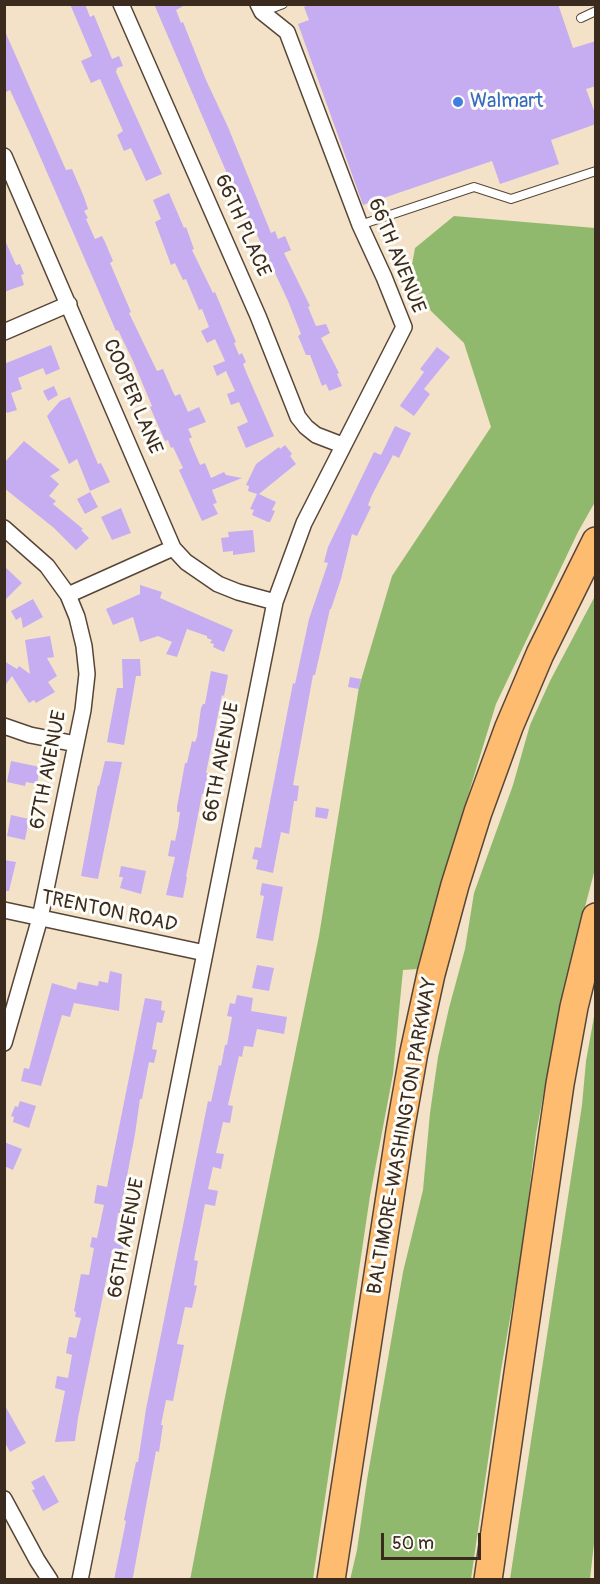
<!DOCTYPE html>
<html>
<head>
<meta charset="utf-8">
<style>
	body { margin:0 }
	#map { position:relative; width:600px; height:1584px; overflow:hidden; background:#f3e2c7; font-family:Pangolin,sans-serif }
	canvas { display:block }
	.frame { position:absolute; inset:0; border:6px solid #3b2a1e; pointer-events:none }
	.scale { position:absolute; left:381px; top:1533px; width:100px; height:27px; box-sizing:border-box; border:3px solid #3b2a1e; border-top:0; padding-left:8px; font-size:18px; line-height:21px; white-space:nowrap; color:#3b2a1e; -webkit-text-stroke:4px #fdfcf7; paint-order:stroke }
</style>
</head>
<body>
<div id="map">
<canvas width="600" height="1584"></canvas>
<div class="frame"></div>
<div class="scale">50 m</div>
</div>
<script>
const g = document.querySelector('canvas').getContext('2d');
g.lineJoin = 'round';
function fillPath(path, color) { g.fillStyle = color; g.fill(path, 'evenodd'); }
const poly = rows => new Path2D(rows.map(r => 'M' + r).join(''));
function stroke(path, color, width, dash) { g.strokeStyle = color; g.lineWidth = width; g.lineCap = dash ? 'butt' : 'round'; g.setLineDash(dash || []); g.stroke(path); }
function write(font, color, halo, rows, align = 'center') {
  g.font = font + ' Pangolin,sans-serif'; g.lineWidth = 6; g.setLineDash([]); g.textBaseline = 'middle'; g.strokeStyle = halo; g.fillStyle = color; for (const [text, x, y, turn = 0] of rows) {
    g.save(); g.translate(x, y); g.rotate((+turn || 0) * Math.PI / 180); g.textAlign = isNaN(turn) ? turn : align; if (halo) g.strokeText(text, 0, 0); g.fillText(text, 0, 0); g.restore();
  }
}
fillPath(poly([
	[454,216,595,228,595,502,578,532,496,704,440,887,418,969,403,970,393,1074,370,1196,313,1579,190,1580,224,1402,319,936,359,687,392,576,491,427,464,343,431,311,409,281,415,248],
	[595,596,595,869,563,990,536,1134,523,1244,501,1370,471,1579,350,1580,357,1550,367,1480,403,1272,423,1190,430,1113,438,1057,449,1008,465,949,474,893,513,785,530,725,550,681],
	[595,1011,596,1526,590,1579,510,1579,582,1105,586,1061]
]), '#91b96e');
fillPath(poly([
	[70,4,85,4,90,17,94,15,112,59,119,56,123,66,117,68,116,72,162,174,146,181,131,148,124,151,117,135,123,131,100,79,91,83,81,61,92,56],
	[154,4,187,4,176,10,181,23,183,22,206,80,228,127,271,233,275,231,278,239,285,236,291,250,284,253,310,306,308,307,316,326,326,324,330,333,321,338,339,373,337,374,342,386,329,391,326,384,322,386,310,355,306,355,298,336,301,334,288,301,253,226,250,227],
	[310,4,558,4,573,48,596,41,596,86,586,89,596,116,596,124,551,140,559,164,500,184,492,161,363,205,298,24,309,20,304,7],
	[4,29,66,170,72,169,84,197,88,209,84,211,88,218,86,219,95,239,102,236,105,242,113,261,110,263,131,312,129,313,157,371,163,369,172,390,175,396,180,394,188,412,199,407,206,422,188,429,192,437,189,439,200,465,205,463,211,478,224,472,226,475,242,478,212,490,217,503,213,504,218,514,202,521,179,470,183,468,173,447,171,448,168,440,165,441,150,407,152,406,133,361,118,330,116,331,32,138,10,90,4,93],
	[169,193,184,228,186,227,194,249,192,250,213,293,215,292,236,342,234,343,239,355,242,353,246,362,243,364,247,374,274,436,246,448,237,427,248,422,239,402,231,405,227,394,235,391,226,371,217,376,213,366,225,361,215,339,207,343,201,331,209,327,202,309,199,310,186,279,183,280,175,263,171,265,155,222,161,219,153,200],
	[4,238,16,265,20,264,24,274,21,275,24,285,4,292],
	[51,345,60,369,46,375,43,368,18,378,22,389,11,393,17,410,7,413,4,407,4,364],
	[437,347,450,357,424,389,430,394,414,416,400,406,401,404,424,372,420,369],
	[54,386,58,395,48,401,43,391],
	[70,397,98,464,101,463,110,482,90,491,77,459,69,464,47,416,60,401],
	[395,426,411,433,399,458,393,455,372,495,368,505,371,507,357,536,352,534,341,579,331,609,330,609,315,675,313,675,293,785,299,786,297,801,294,801,289,834,281,832,273,873,256,869,258,860,252,859,255,847,261,848,293,683,295,684,309,619,328,563,324,562,328,547,374,452,381,455],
	[24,441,60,470,50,476,59,484,49,496,56,501,53,504,83,529,81,530,89,538,76,550,54,528,4,488,4,463],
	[285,445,292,454,290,456,296,464,259,494,276,502,272,510,275,511,270,522,268,522,252,515,254,510,250,509,257,494,248,491,249,486,246,485,256,464,279,447,280,449],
	[90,492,98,507,85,514,77,499],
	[121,508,131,533,112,540,101,517],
	[253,530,255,552,233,555,233,551,223,552,221,538,229,537,228,532],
	[4,566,22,583,4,601],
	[140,585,162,592,160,598,233,630,224,652,213,647,214,644,210,643,212,640,207,638,207,636,187,629,177,657,166,654,172,642,158,636,140,642,133,617,113,625,106,609,140,594],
	[33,599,43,617,23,628,21,617,16,620,11,611],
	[50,636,54,657,47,658,57,676,48,682,55,692,36,703,34,700,29,703,12,676,4,687,4,661,17,669,19,666,30,674,25,640],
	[122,659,140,659,141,676,136,676,124,745,107,742,117,688,123,688],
	[211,671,228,675,224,696,222,695,206,773,208,773,204,794,202,794,186,877,187,877,183,898,166,895,175,857,168,856,171,840,175,841,178,827,180,812,177,812,177,807,185,763,187,763,192,741,195,742,197,737,201,708,203,704,205,704],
	[350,677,361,679,359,689,348,687],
	[11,761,40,767,37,784,26,782,25,786,7,782],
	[105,761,122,762,98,879,81,876,98,785,99,786],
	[316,807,329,809,327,819,315,817],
	[11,815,29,819,25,840,7,836],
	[4,860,16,862,9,891,4,891],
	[121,866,146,871,141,894,120,888,123,877,119,877],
	[262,883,283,887,273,941,256,938,264,896,260,895],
	[257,965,274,968,269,991,252,988],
	[110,971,122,974,119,1011,74,1003,70,1017,62,1015,41,1086,21,1081,24,1068,29,1069,52,983,76,990,78,982,98,986,99,981,108,983],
	[237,995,253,998,251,1011,287,1017,284,1034,257,1029,253,1047,244,1046,242,1057,239,1056,228,1105,233,1106,230,1123,223,1122,216,1153,224,1154,221,1169,213,1167,208,1189,218,1191,215,1206,205,1204,194,1260,198,1261,194,1285,197,1286,192,1308,185,1307,177,1344,184,1345,173,1401,166,1400,161,1425,163,1425,159,1452,156,1451,133,1577,131,1580,114,1580,126,1521,124,1520,136,1462,138,1462,146,1409,208,1101,211,1102,219,1065,221,1066,225,1045,227,1045,232,1017,227,1016,230,1003,235,1004],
	[145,998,162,1001,161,1010,165,1011,162,1023,157,1022,152,1049,157,1050,154,1063,149,1062,142,1099,140,1099,135,1134,120,1213,118,1213,114,1241,124,1243,122,1253,112,1251,78,1418,75,1441,55,1442,65,1391,55,1388,57,1376,68,1378,72,1355,66,1353,69,1337,76,1338,81,1318,75,1317,76,1312,74,1311,81,1274,89,1275,94,1248,90,1247,92,1237,97,1238,104,1205,94,1203,97,1185,107,1187],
	[20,1101,36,1106,29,1128,13,1122,14,1117,11,1116,15,1106,18,1107],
	[4,1142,22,1149,13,1170,4,1166],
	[4,1404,26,1443,10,1452,4,1441],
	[44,1475,59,1502,43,1511,32,1490,35,1489,31,1482]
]), '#c6adf1');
const service = poly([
	[262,12,283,4],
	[581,18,596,11],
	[360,225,474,187,511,199,596,171]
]);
const minor = poly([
	[121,4,258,316,298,417,306,427,316,435,342,445],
	[4,156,173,548,186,562,218,584,238,592,275,602],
	[4,332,69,304],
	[4,528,47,566,68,595,77,617,84,646,87,674,83,710,40,918,4,1043],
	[68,595,173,548],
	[4,726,30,735,76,744],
	[4,910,205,953],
	[4,1499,37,1560,50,1580],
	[80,1580,275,602,304,523,404,327,384,277,360,225,287,32,262,12,258,4]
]);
const motorway = poly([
	[331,1580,400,1131,414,1052,431,974,455,885,478,812,509,727,540,654,596,541],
	[488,1580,560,1084,574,1007,596,917]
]);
stroke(service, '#574637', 10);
stroke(minor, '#574637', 18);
stroke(motorway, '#574637', 30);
stroke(service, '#fff', 8);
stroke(minor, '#fff', 15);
stroke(motorway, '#febc71', 27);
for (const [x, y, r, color] of [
	[458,102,6,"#3f7fe0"]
]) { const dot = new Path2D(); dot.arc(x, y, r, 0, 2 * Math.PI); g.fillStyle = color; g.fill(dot); stroke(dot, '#fdfcf7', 2); }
write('20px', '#366cbe', '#fdfcf7', [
	["Walmart",470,102]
], 'left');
write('20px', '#3b2a1e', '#fdfcf7', [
	["66TH PLACE",242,226,66],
	["66TH AVENUE",396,256,68],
	["COOPER LANE",132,397,67],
	["66TH AVENUE",222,762,-79],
	["67TH AVENUE",49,770,-79],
	["TRENTON ROAD",109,912,12],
	["BALTIMORE-WASHINGTON PARKWAY",403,1136,-80],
	["66TH AVENUE",127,1238,-79]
]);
</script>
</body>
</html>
